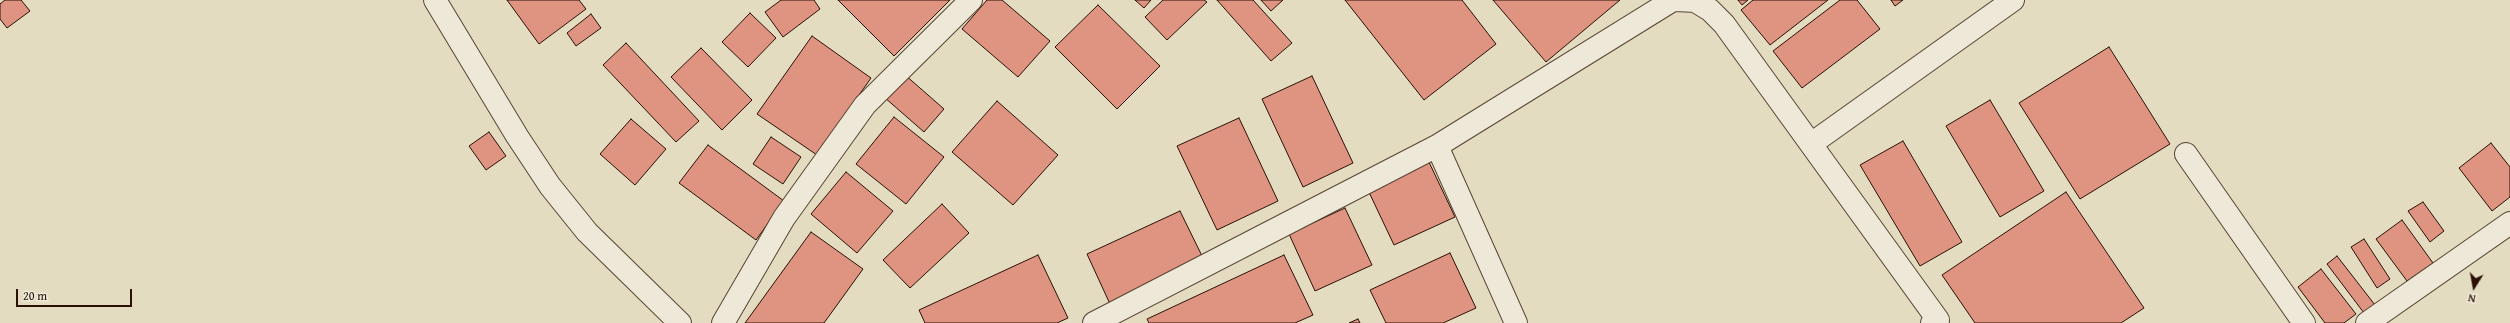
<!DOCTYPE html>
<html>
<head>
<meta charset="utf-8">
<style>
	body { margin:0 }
	#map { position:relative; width:2510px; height:323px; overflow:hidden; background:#e4dcc1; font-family:"Gentium Book Plus",serif }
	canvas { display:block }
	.north { position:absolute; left:2454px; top:267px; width:40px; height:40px; -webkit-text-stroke:3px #ede8d7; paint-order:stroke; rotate:191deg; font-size:11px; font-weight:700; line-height:16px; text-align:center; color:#291104 }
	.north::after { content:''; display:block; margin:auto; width:14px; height:18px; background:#291104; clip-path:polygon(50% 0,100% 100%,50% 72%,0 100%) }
	.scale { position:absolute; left:16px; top:289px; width:116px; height:18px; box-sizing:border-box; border:2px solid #291104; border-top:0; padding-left:5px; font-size:12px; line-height:14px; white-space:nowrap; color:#291104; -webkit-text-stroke:3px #ede8d7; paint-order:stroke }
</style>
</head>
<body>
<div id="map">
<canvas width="2510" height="323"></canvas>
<div class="north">N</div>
<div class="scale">20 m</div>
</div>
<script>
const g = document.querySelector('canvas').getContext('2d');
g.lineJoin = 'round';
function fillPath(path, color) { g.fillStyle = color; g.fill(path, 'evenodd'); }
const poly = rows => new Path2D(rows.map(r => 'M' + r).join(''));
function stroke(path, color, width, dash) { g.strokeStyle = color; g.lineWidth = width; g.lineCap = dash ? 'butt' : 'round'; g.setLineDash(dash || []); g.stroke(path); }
const building = poly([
	[5,0,21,0,30,11,7,28,0,19,0,4,5,0],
	[507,0,579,0,586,9,539,44,507,0],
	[781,0,814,0,820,9,783,37,765,12,781,0],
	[838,0,950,0,894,56,838,0],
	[987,0,1002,0,1050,41,1018,77,962,29,987,0],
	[1135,0,1151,0,1144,8,1135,0],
	[1163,0,1204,0,1207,2,1167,40,1145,17,1163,0],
	[1217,0,1253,0,1292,43,1271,61,1217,0],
	[1261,0,1283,0,1271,11,1261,0],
	[1345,0,1462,0,1496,44,1424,100,1345,0],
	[1493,0,1620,0,1546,62,1493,0],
	[1738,0,1748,0,1742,5,1738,0],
	[1753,0,1828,0,1770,45,1741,10,1753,0],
	[1840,0,1857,0,1880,29,1802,88,1773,51,1840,0],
	[1891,0,1903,0,1895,6,1891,0],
	[1098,5,1160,66,1117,109,1055,47,1098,5],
	[750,13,776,38,748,67,722,42,750,13],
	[591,14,601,28,576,46,567,33,591,14],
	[812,36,871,78,817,155,757,114,812,36],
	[626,43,699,121,676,142,603,65,626,43],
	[2109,47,2170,144,2080,199,2019,103,2109,47],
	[701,48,752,100,722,130,671,77,701,48],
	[904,74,944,109,924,132,884,97,904,74],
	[1312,76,1353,163,1303,187,1262,99,1312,76],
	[1990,100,2044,191,2000,217,1946,126,1990,100],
	[997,101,1058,155,1013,205,952,152,997,101],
	[894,117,944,157,906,204,856,164,894,117],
	[1239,118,1278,201,1217,230,1177,146,1239,118],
	[631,119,666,149,635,185,600,154,631,119],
	[489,132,506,156,486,170,469,146,489,132],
	[771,137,801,157,783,184,753,164,771,137],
	[1903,141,1962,242,1920,266,1860,165,1903,141],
	[2491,143,2510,167,2510,197,2492,211,2459,168,2491,143],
	[708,145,784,201,756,240,679,183,708,145],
	[1428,160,1455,217,1394,245,1367,188,1428,160],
	[846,172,893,211,857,253,811,214,846,172],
	[2066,192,2144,308,2121,323,1975,323,1942,275,2066,192],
	[2423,202,2444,231,2430,242,2408,211,2423,202],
	[942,204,969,233,910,288,883,260,942,204],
	[1345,208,1372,265,1315,291,1289,234,1345,208],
	[1180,211,1204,260,1110,304,1087,254,1180,211],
	[2402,220,2433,263,2407,281,2376,239,2402,220],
	[811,232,863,269,824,323,745,323,811,232],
	[2364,239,2390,279,2377,288,2351,247,2364,239],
	[1450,253,1476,308,1443,323,1386,323,1370,290,1450,253],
	[1038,255,1068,318,1057,323,925,323,919,310,1038,255],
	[1284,255,1313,315,1295,323,1149,323,1147,319,1284,255],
	[2337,256,2375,305,2364,313,2327,264,2337,256],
	[2321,269,2356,314,2344,323,2325,323,2298,287,2321,269],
	[1358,319,1360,323,1349,323,1358,319]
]);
fillPath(building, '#df9482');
stroke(building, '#291104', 1);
const street = poly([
	[435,0,517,136,550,186,587,232,680,323],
	[1676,0,1695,1,1710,10,1724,24,1938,320,1932,323],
	[1811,144,2013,0],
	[1437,146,1516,323],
	[2186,154,2304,323],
	[723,323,784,218,865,105,971,0],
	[1094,323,1437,146,1673,0],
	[2367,323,2510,223]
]);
stroke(street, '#584433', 24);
stroke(street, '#ede8d7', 22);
</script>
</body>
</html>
